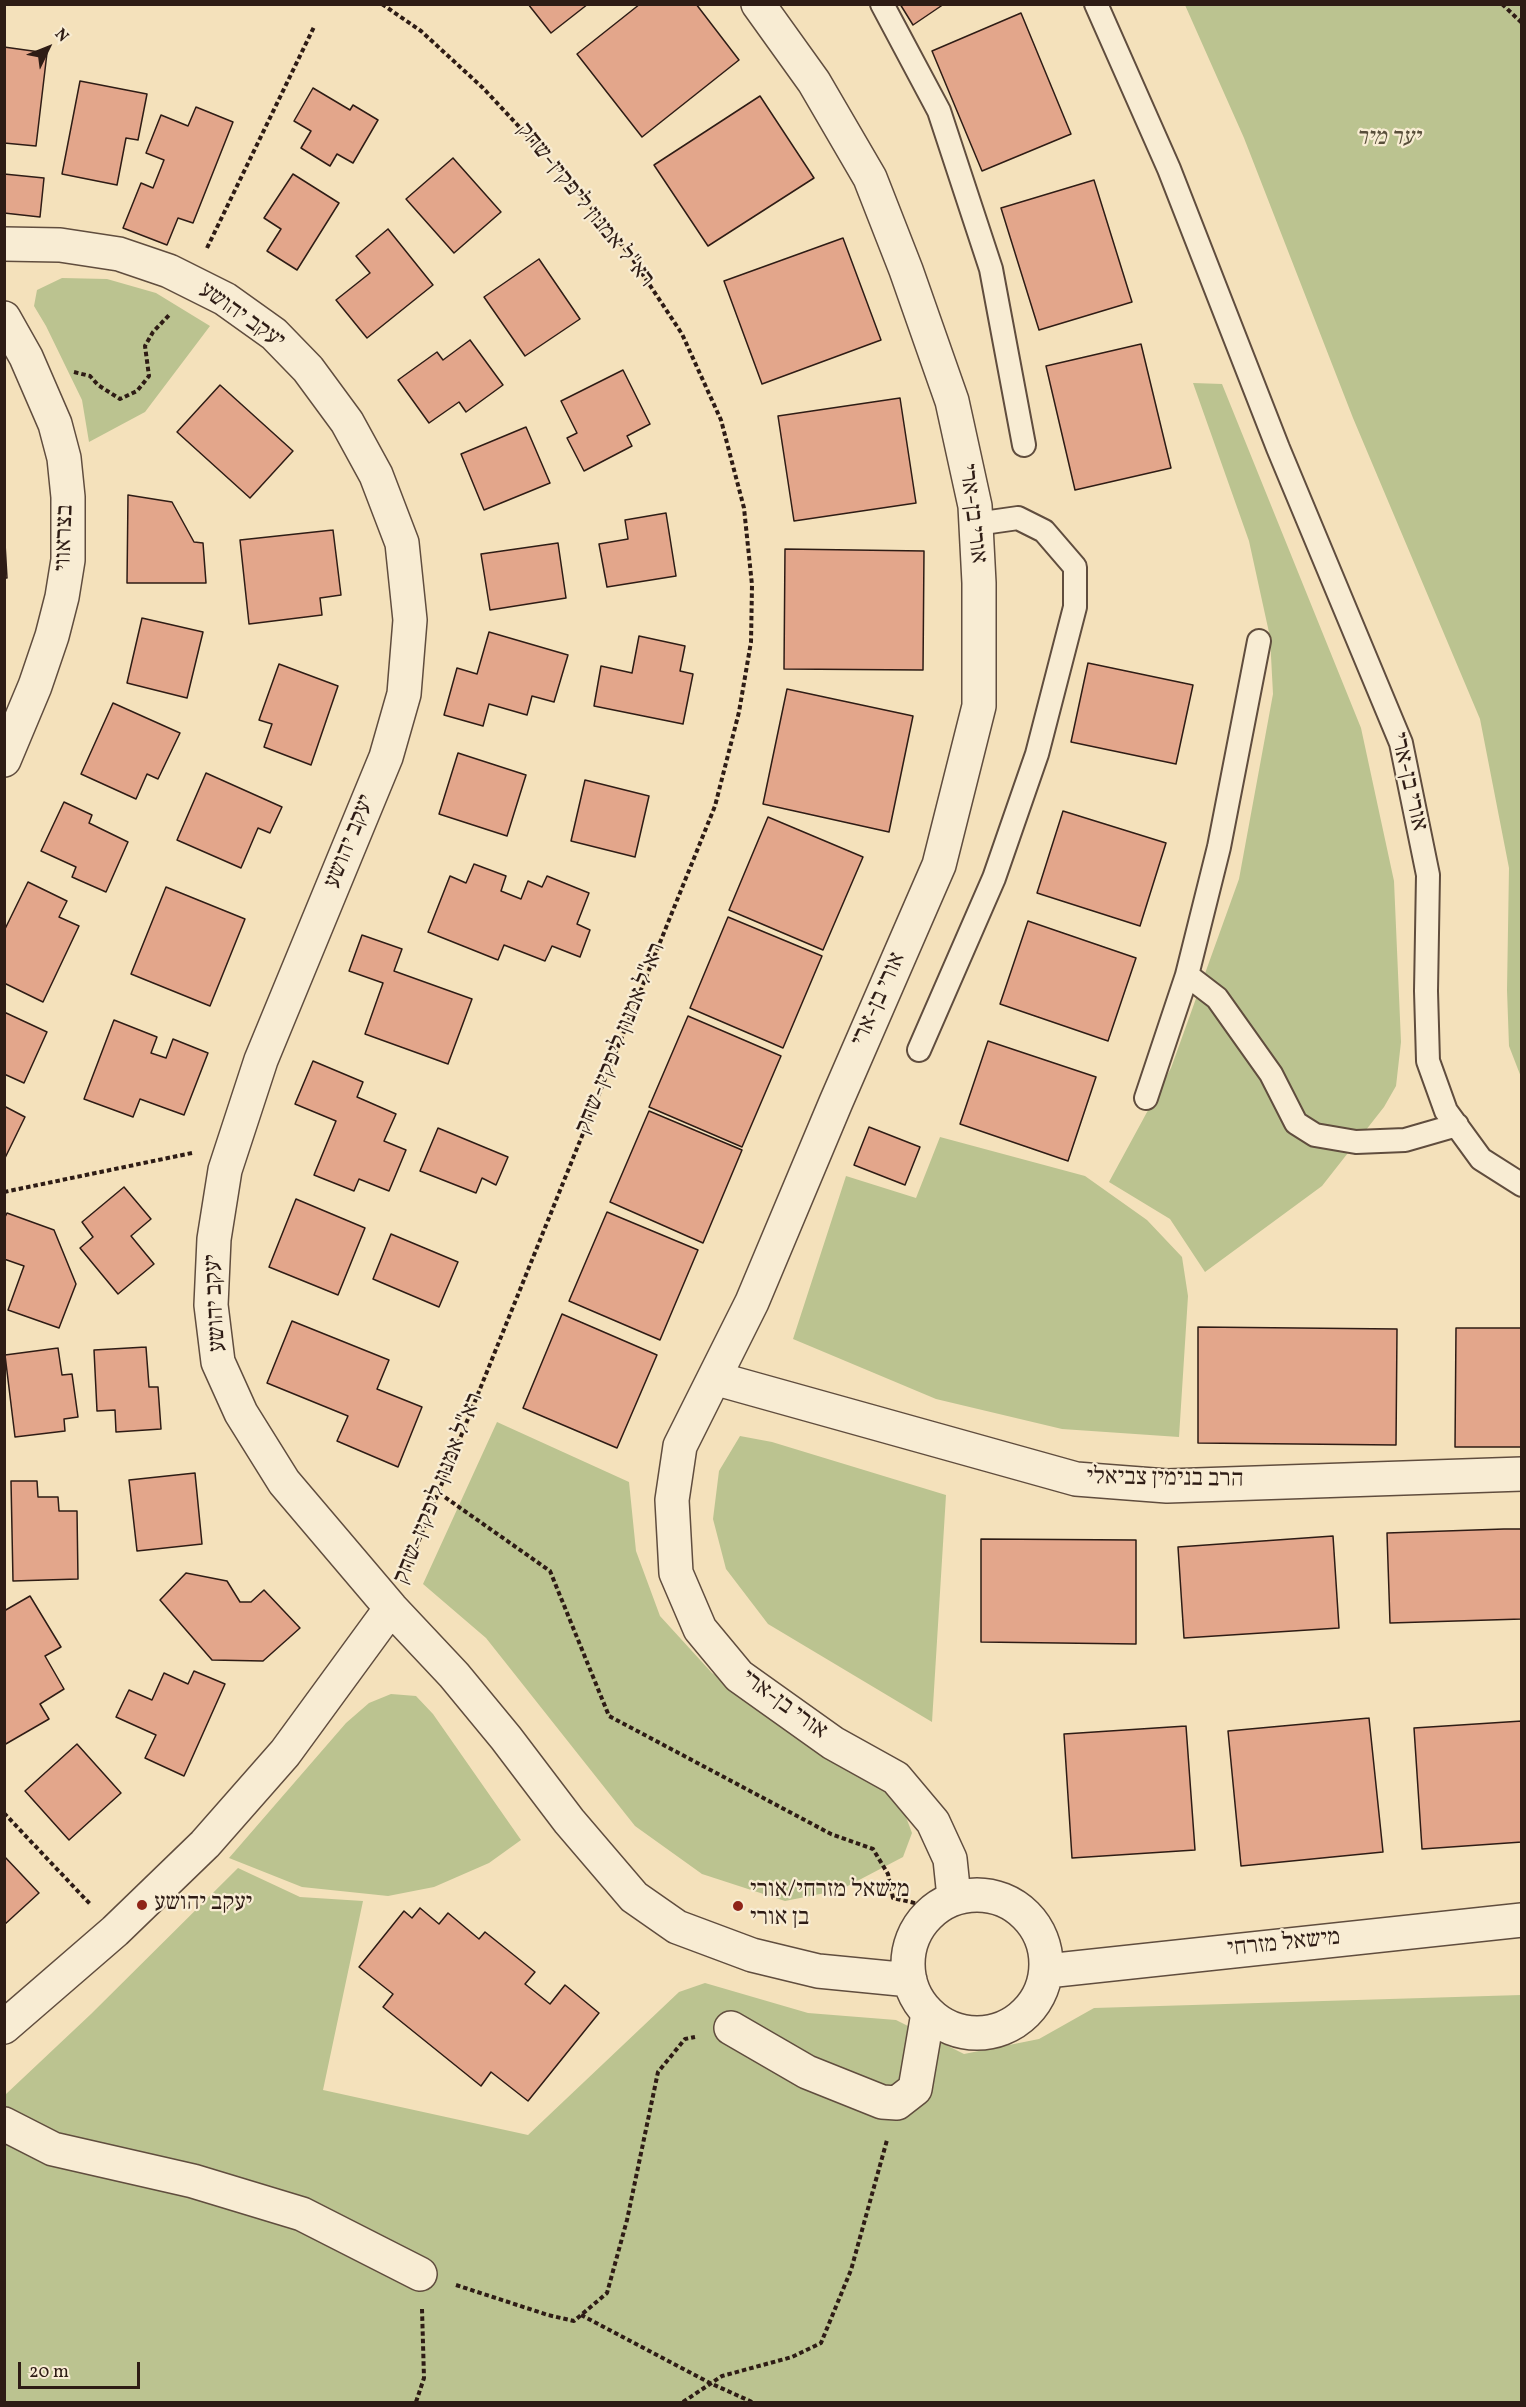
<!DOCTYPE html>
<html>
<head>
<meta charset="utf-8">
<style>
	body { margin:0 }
	#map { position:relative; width:1526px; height:2407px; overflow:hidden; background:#f4e1bb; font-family:Vollkorn,serif }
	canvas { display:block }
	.frame { position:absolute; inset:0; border:6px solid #2e1c15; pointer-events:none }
	.north { position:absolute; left:18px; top:18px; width:60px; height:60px; -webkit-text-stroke:4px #f8ecd3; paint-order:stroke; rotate:47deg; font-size:16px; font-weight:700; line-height:24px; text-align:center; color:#2e1c15 }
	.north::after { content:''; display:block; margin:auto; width:21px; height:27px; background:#2e1c15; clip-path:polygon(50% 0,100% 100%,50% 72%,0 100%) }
	.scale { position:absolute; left:18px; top:2362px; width:122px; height:27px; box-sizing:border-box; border:3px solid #2e1c15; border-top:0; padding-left:8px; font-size:18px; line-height:21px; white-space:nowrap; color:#2e1c15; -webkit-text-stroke:4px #f8ecd3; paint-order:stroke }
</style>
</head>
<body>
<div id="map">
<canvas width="1526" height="2407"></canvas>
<div class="frame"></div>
<div class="north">N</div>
<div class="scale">20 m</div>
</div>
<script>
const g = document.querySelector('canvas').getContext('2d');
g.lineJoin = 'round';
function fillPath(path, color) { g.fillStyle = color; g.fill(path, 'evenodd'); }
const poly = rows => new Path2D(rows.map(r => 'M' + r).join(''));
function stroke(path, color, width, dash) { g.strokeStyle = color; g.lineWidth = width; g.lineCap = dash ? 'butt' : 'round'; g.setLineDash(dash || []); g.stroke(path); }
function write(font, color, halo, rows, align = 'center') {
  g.font = font + ' Vollkorn,"Frank Ruhl Libre",serif'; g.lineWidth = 4.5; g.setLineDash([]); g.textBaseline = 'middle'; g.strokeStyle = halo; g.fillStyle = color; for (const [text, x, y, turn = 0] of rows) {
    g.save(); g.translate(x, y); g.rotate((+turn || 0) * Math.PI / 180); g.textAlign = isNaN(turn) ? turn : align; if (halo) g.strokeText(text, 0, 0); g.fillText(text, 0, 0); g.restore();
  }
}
fillPath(poly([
	[1185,5,1521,5,1521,1077,1509,1046,1507,990,1509,868,1480,719,1353,418,1244,138],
	[62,278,107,279,156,293,210,326,145,412,89,442,82,400,46,326,34,306,37,290],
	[1193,383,1222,384,1361,728,1394,881,1401,1042,1396,1086,1384,1107,1322,1186,1205,1272,1170,1219,1109,1182,1171,1068,1239,879,1273,694,1270,637,1249,541],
	[940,1137,1085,1176,1147,1220,1182,1257,1188,1296,1179,1437,1062,1429,936,1399,793,1339,846,1176,916,1198],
	[497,1422,629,1482,636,1551,660,1616,712,1673,897,1793,912,1833,903,1857,840,1890,785,1901,702,1874,635,1826,486,1638,423,1584],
	[740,1436,772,1442,946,1495,932,1722,768,1624,726,1569,713,1519,719,1471],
	[391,1694,416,1696,433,1714,521,1840,489,1863,434,1887,388,1896,302,1887,229,1858,346,1723,369,1703],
	[238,1868,300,1897,363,1901,323,2090,528,2135,679,1992,705,1983,808,2013,896,2020,964,2054,1039,2039,1094,2008,1521,1995,1521,2402,5,2402,5,2095,91,2014]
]), '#bbc390');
const building = poly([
	[528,4,588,4,551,33,528,4],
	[640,4,696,4,739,60,642,137,577,54,640,4],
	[900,4,944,4,913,25,900,4],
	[1021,13,1071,134,982,171,932,51,1021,13],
	[4,47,47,53,36,146,4,143,4,47],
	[80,81,147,94,138,140,126,138,117,185,62,174,80,81],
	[313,88,350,110,353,105,378,120,353,163,337,154,330,166,301,148,311,131,294,121,313,88],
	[760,96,814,178,708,246,654,165,760,96],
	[196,107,233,122,193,223,178,218,167,245,123,228,141,183,153,188,164,160,146,153,161,115,188,126,196,107],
	[453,158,501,212,454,253,406,199,453,158],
	[4,174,44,178,40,217,4,213,4,174],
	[293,174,339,203,297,270,267,251,281,229,264,218,293,174],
	[1094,180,1132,302,1039,330,1001,208,1094,180],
	[388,229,433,285,367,338,336,300,370,273,356,256,388,229],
	[843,238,881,340,762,384,724,281,843,238],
	[539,259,580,319,525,356,484,297,539,259],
	[470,340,503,385,466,412,459,402,429,423,398,380,437,352,443,360,470,340],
	[1141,344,1171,468,1075,490,1046,366,1141,344],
	[623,370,650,424,627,436,632,446,584,471,567,438,577,433,561,401,623,370],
	[220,385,293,451,250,498,177,432,220,385],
	[900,398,916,503,794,521,778,416,900,398],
	[526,427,550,483,484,510,461,454,526,427],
	[128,495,172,502,194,542,203,543,206,583,127,583,128,495],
	[666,513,676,576,607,587,599,544,628,539,625,520,666,513],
	[4,526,7,578,4,578,4,526],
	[333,530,341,595,320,598,322,615,249,624,240,540,333,530],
	[558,543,566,598,490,610,481,554,558,543],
	[785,549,924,551,923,670,784,669,785,549],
	[142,618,203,632,187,698,127,683,142,618],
	[489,632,568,655,554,702,532,696,527,715,489,704,483,726,444,715,457,668,477,674,489,632],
	[639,636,685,646,680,671,693,674,683,724,594,706,601,666,632,673,639,636],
	[1088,663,1193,685,1176,764,1071,742,1088,663],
	[279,664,338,686,311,765,264,747,272,724,259,720,279,664],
	[787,689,913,716,889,832,763,804,787,689],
	[113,703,180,733,158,779,147,774,136,799,81,774,113,703],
	[458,753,526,775,507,836,439,814,458,753],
	[206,773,282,807,270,833,258,828,241,868,177,840,206,773],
	[585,780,649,796,635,857,571,841,585,780],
	[64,802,92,815,89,823,128,842,106,892,72,877,76,867,41,851,64,802],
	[1063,811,1166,843,1140,926,1037,893,1063,811],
	[768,817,863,857,823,950,729,910,768,817],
	[474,864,506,876,501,891,521,899,528,881,542,887,547,876,589,893,577,924,590,930,580,957,552,946,545,961,504,945,498,960,428,932,450,876,466,883,474,864],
	[28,882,67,901,59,917,79,926,43,1002,4,983,4,931,28,882],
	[166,887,245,919,210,1006,131,974,166,887],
	[728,917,822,956,783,1048,690,1008,728,917],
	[1028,921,1136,958,1108,1041,1000,1004,1028,921],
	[362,935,402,949,394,971,472,999,448,1064,365,1034,383,983,349,971,362,935],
	[4,1012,47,1032,24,1083,4,1074,4,1012],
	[688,1016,781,1056,742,1147,649,1107,688,1016],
	[114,1020,157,1037,151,1053,166,1058,173,1039,208,1053,184,1115,140,1099,133,1117,84,1099,114,1020],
	[988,1041,1096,1077,1068,1161,960,1124,988,1041],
	[313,1061,363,1082,357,1097,396,1114,384,1141,406,1150,389,1191,359,1179,354,1191,314,1175,336,1121,295,1104,313,1061],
	[4,1106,25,1117,4,1160,4,1106],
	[649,1111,742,1150,703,1243,610,1202,649,1111],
	[869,1127,920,1147,905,1185,854,1165,869,1127],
	[438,1128,508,1157,496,1185,482,1178,476,1193,420,1171,438,1128],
	[124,1187,151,1219,131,1236,154,1264,118,1294,80,1248,93,1237,82,1222,124,1187],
	[296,1199,365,1228,338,1295,269,1267,296,1199],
	[607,1212,698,1250,660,1340,569,1301,607,1212],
	[7,1213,54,1230,76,1284,59,1328,8,1310,24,1266,4,1259,4,1219,7,1213],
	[391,1234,458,1262,439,1307,373,1279,391,1234],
	[562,1314,657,1355,617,1448,523,1408,562,1314],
	[292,1321,389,1360,377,1389,422,1407,398,1467,337,1441,348,1416,267,1383,292,1321],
	[1198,1327,1397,1329,1396,1445,1198,1443,1198,1327],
	[1456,1328,1522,1328,1522,1447,1455,1447,1456,1328],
	[146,1347,149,1387,158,1387,161,1429,116,1432,115,1410,97,1411,94,1350,146,1347],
	[58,1348,62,1375,72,1374,78,1417,64,1419,65,1431,15,1437,5,1355,58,1348],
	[195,1473,202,1544,137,1551,129,1480,195,1473],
	[11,1481,37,1481,38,1497,58,1497,59,1511,77,1511,78,1579,13,1581,11,1481],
	[1504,1529,1522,1529,1522,1619,1390,1623,1387,1533,1504,1529],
	[1333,1536,1339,1628,1184,1638,1178,1547,1333,1536],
	[981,1539,1136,1540,1136,1644,981,1642,981,1539],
	[186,1573,227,1581,240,1602,251,1602,264,1590,300,1628,263,1661,212,1660,160,1600,186,1573],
	[30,1596,61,1647,45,1656,64,1689,40,1704,49,1719,4,1745,4,1611,30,1596],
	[194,1671,225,1684,184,1776,145,1758,156,1735,116,1717,129,1690,152,1700,164,1673,188,1684,194,1671],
	[1369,1718,1383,1852,1241,1866,1228,1731,1369,1718],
	[1522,1721,1522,1842,1422,1849,1414,1728,1522,1721],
	[1186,1726,1195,1850,1072,1858,1064,1734,1186,1726],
	[77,1744,121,1793,69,1840,25,1791,77,1744],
	[4,1856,39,1893,4,1925,4,1856],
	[420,1908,439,1924,448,1913,479,1939,485,1932,535,1972,525,1984,550,2004,565,1985,599,2013,528,2101,491,2072,481,2086,383,2007,393,1994,359,1967,404,1911,412,1918,420,1908]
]);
fillPath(building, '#e3a68b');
stroke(building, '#2e1c15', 1.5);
const lane = poly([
	[882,4,939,111,991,269,1024,445],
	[1096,4,1169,169,1278,448,1401,743,1428,875,1426,991,1428,1061,1446,1111,1481,1159,1522,1185],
	[1187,975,1217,998,1271,1074,1296,1123,1315,1135,1356,1142,1405,1140,1457,1125],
	[919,1050,994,878,1037,754,1075,607,1075,567,1044,531,1018,518,976,524],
	[1146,1098,1187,975,1219,847,1259,641]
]);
const street = poly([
	[758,4,814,82,870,178,906,270,952,401,975,506,979,583,979,706,939,865,836,1102,752,1302,680,1446,672,1500,676,1573,700,1629,739,1676,833,1743,896,1778,933,1822,950,1859,954,1897],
	[4,244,60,245,119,254,169,271,225,299,274,334,308,369,347,422,376,475,402,543,410,620,404,694,386,757,261,1060,225,1170,214,1239,211,1305,218,1362,241,1413,284,1482,391,1608,454,1675,506,1738,569,1821,634,1897,677,1927,752,1955,818,1971,910,1980],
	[4,318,26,357,55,424,64,458,68,497,68,560,62,597,52,636,35,686,4,760],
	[714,1378,1076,1479,1167,1486,1522,1474],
	'908 1964a69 69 0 1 1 138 0a69 69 0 1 1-138 0Z',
	[1047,1971,1522,1920],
	[4,2027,115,1931,205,1844,285,1753,391,1608],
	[731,2028,807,2072,882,2102,897,2103,915,2089,928,2013],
	[4,2124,53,2149,193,2181,302,2214,420,2274]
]);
stroke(lane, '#604d3e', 26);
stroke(street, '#604d3e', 36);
stroke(poly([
	[382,4,421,31,483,88,565,176,630,255,682,334,721,420,744,508,752,585,751,642,739,712,715,806,407,1570],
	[1502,4,1522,23],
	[207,248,314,27],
	[74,372,90,376,98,385,120,399,137,391,149,376,145,346,153,332,170,314],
	[4,1192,192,1153],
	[439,1493,550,1571,609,1716,831,1834,873,1849,888,1874,893,1898,919,1904],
	[4,1813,90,1904],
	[456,2285,548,2315,574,2321,607,2293,627,2220,658,2072,685,2039,695,2037],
	[581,2315,710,2383,752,2402],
	[416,2402,424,2378,422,2309],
	[683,2402,722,2376,792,2357,821,2343,851,2270,887,2140]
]), '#2e1c15', 4, [4.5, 3]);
stroke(lane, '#f8ecd3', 22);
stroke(street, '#f8ecd3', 33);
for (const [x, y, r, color] of [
	[142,1905,6,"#8f2418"],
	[738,1906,6,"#8f2418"]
]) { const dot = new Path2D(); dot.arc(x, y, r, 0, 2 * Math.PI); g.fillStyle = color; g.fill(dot); stroke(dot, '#f8ecd3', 2); }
write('italic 24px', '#584e3a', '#f8ecd3', [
	["יער מיר",1388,140]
]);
write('24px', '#2e1c15', '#f8ecd3', [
	["רא\"ל אמנון ליפקין-שחק",584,206,51],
	["יעקב יהושע",241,317,35],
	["אורי בן-ארי",971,514,83],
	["בצראווי",66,538,-88],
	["אורי בן-ארי",1407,782,77],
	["יעקב יהושע",351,842,-68],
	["אורי בן-ארי",880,1000,-66],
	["רא\"ל אמנון ליפקין-שחק",622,1039,-68],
	["יעקב יהושע",217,1303,-93],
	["הרב בנימין צביאלי",1165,1480,1],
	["רא\"ל אמנון ליפקין-שחק",440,1489,-68],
	["אורי בן-ארי",783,1706,36],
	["מישאל מזרחי",1284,1945,-6]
]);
write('24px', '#2e1c15', '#f8ecd3', [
	["מישאל מזרחי/אורי",750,1892],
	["בן אורי",750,1920],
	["יעקב יהושע",154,1905]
], 'left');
</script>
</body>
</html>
